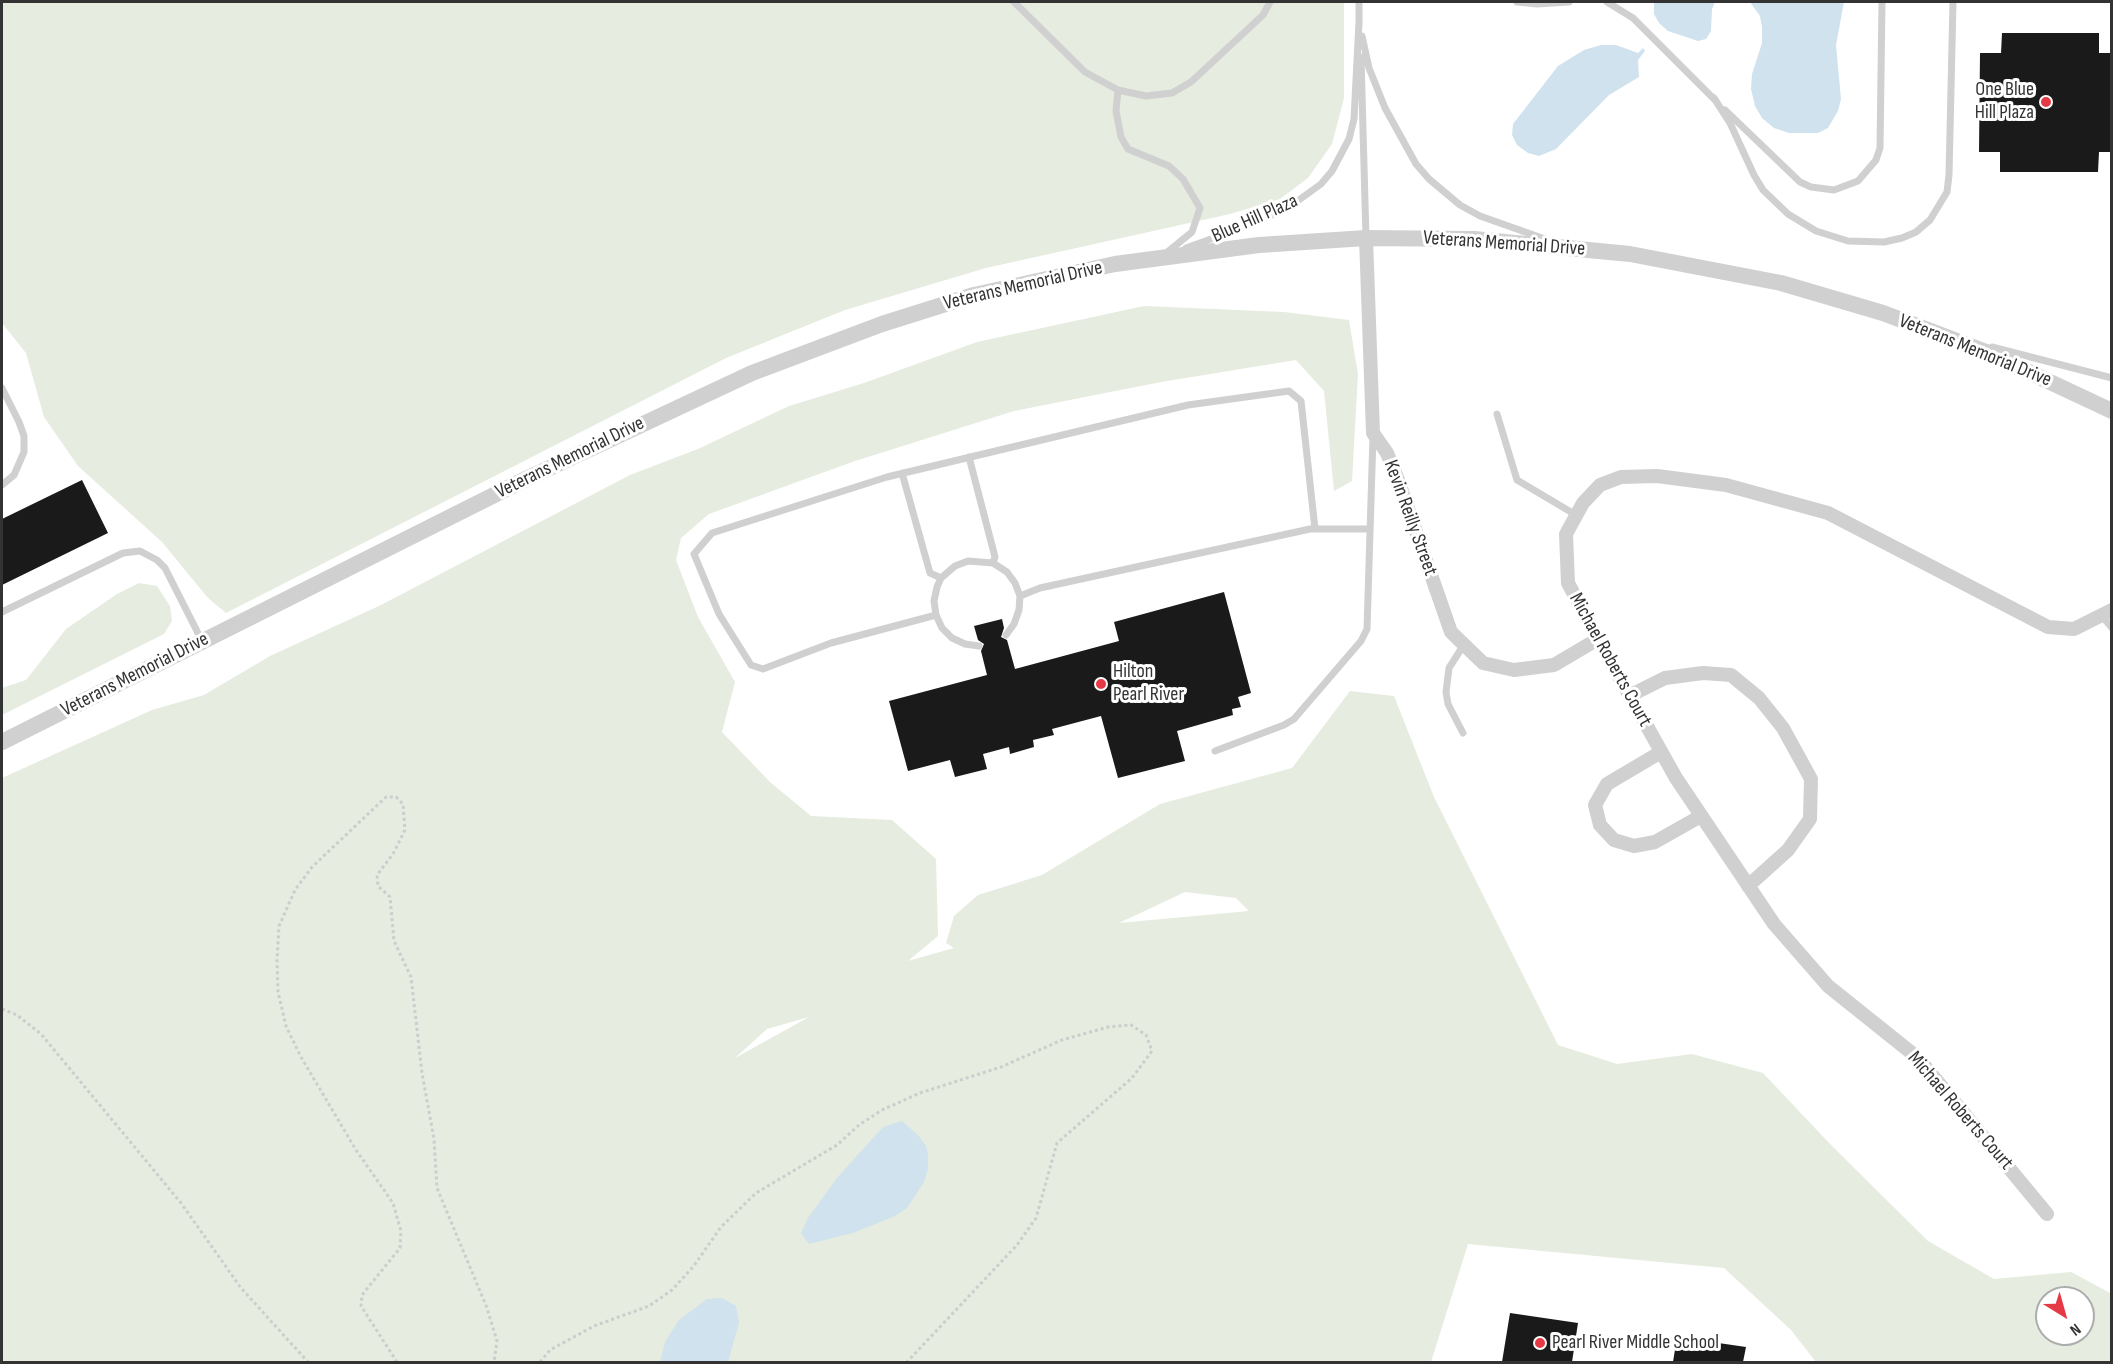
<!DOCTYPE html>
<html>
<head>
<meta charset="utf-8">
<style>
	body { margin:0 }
	#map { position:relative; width:2113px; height:1364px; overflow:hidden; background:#fff; font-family:"Sofia Sans Condensed",sans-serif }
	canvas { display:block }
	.frame { position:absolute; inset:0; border:3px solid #333; pointer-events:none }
	.north { position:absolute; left:2035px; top:1286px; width:60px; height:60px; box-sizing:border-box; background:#fff; border:2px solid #adadad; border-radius:50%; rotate:143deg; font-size:16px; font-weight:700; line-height:24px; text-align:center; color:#333 }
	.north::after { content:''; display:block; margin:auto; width:21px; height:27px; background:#e63946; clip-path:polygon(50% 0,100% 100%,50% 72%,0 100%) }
</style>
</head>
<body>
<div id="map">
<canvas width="2113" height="1364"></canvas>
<div class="frame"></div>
<div class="north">N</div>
</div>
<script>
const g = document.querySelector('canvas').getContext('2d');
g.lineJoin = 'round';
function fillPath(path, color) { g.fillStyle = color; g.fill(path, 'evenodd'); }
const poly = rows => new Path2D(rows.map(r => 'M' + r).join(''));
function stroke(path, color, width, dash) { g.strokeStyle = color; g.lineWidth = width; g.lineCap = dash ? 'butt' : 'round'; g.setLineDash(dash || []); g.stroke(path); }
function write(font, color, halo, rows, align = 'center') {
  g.font = font + ' "Sofia Sans Condensed",sans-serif'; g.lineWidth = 6; g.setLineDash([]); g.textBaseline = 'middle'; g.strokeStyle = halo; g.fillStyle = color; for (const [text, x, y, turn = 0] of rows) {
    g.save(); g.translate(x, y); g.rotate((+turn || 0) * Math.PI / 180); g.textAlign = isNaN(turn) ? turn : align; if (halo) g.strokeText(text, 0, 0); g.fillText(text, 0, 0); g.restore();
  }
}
fillPath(poly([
	[2,2,1344,2,1344,98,1332,144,1308,178,1280,199,1230,214,986,268,845,310,726,358,226,613,208,598,162,542,78,466,44,417,26,353,2,323],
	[1144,306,1284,312,1349,320,1358,374,1352,481,1334,491,1324,391,1296,360,1161,382,1014,411,855,461,709,514,681,538,676,560,698,617,735,682,722,732,770,782,811,816,892,820,936,859,938,936,908,961,954,948,946,943,954,916,978,895,1042,875,1160,804,1292,768,1350,691,1394,696,1434,797,1558,1045,1617,1064,1692,1054,1763,1073,1831,1145,1928,1241,1994,1279,2071,1272,2112,1294,2111,1362,1816,1362,1791,1330,1724,1268,1468,1244,1431,1362,2,1362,2,778,152,710,204,695,270,656,381,605,630,475,698,449,789,406,864,383,977,342],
	[1185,892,1236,898,1249,911,1119,923],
	[809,1017,735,1058,767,1029],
	[2047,1298,2083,1298,2083,1334,2047,1334],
	[139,583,157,586,170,606,172,621,164,634,2,715,2,688,26,680,66,629,117,594]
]), '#e6ecdf');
fillPath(poly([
	[1654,2,1715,2,1712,9,1711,31,1706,39,1698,41,1668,31,1659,23,1654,14],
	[1750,2,1844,2,1836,45,1841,99,1838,111,1828,128,1818,133,1789,133,1774,128,1762,118,1755,106,1751,89,1752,74,1762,43,1762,27,1760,16],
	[1601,45,1616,45,1638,53,1643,48,1645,51,1638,60,1639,77,1609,95,1556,149,1539,156,1528,153,1517,145,1512,135,1513,124,1558,66,1584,50],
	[902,1121,918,1135,926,1146,928,1155,928,1169,924,1182,907,1208,895,1216,853,1233,809,1244,801,1233,808,1218,837,1178,883,1127],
	[722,1298,736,1306,739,1323,728,1362,660,1362,665,1342,679,1320,707,1299]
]), '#cfe2ee');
fillPath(poly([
	[2002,33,2099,33,2099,53,2112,53,2112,152,2099,152,2098,172,2000,172,2000,152,1979,152,1980,53,2001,53],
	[82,480,108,533,2,585,2,519],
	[1224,592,1251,693,1238,697,1241,707,1232,709,1233,715,1177,731,1185,761,1118,778,1101,716,1052,729,1054,735,1033,740,1034,747,1010,754,1009,747,983,754,987,769,955,777,950,760,908,771,889,701,987,675,981,651,984,644,978,640,974,626,1002,619,1004,628,1001,637,1007,640,1015,669,1119,641,1114,622],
	[1510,1313,1578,1323,1572,1362,1502,1362],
	[1677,1337,1746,1347,1743,1362,1673,1362]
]), '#1a1a1a');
stroke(poly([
	[2,1009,17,1015,41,1034,181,1203,241,1288,308,1362],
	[397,1362,361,1306,362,1295,400,1248,401,1231,393,1203,356,1150,301,1057,286,1026,278,992,277,960,279,926,295,890,312,867,386,797,396,797,403,804,405,830,393,854,377,875,378,886,390,897,394,941,411,977,422,1073,434,1139,437,1188,487,1308,497,1341,494,1362],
	[540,1362,550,1350,594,1326,649,1306,672,1290,693,1267,721,1227,756,1193,837,1145,859,1125,882,1110,920,1093,1001,1067,1062,1040,1108,1027,1131,1025,1146,1035,1152,1051,1132,1078,1057,1143,1036,1218,1017,1245,907,1362]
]), '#cdcdcd', 3, [3, 3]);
stroke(poly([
	[1014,2,1085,72,1118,90,1146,96,1172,93,1191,82,1263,15,1270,2],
	[1517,2,1537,4,1569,2],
	[1607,2,1633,18,1715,100],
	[1359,25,1359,2],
	[1362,36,1369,68,1385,108,1416,164,1429,179,1460,205,1480,216,1545,239],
	[1361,57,1366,238],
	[1118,90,1116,111,1121,137,1128,149,1169,166,1183,179,1200,208,1192,232,1165,254],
	[1714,98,1730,123,1754,175,1763,190,1788,214,1816,231,1848,241,1884,242,1902,238,1916,232,1930,220,1947,192,1949,175,1953,2],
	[1725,110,1800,182,1811,187,1834,190,1858,181,1876,160,1880,148,1882,2],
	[1186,248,1255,223,1292,205,1321,184,1332,171,1349,139,1354,119,1359,22],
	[1992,347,2112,378],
	[2,388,19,422,24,436,24,452,14,475,2,485],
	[1497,414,1517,480,1576,515],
	[969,457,995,557,993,563],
	[902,473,930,573,941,578],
	[1020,596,1040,588,1310,529,1370,529],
	[2,612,123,553,140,551,157,560,165,568,202,641],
	[936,615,831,643,763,669,751,665,719,614,694,554,712,533,887,477,1188,405,1289,391,1301,401,1315,529],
	[2101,615,2112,628],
	[979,646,965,644,952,638,942,628,936,615,934,601,937,587,941,578,955,566,968,561,993,563,1007,572,1015,583,1020,596,1019,610,1014,624,1006,635],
	[1463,733,1448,704,1446,692,1449,668,1463,646],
	[1215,751,1284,725,1294,719,1361,641,1367,629,1373,436]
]), '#d0d0d0', 7);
stroke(poly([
	[1366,238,1373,433,1387,453,1398,480,1451,632,1483,663,1514,670,1554,665,1598,639],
	[1629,696,1665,678,1703,673,1731,675,1759,698,1783,728,1811,779,1810,819,1788,850,1748,886],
	[1661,752,1607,784,1595,805,1600,825,1614,840,1634,846,1655,842,1701,816],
	[2047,1214,1918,1058,1828,986,1774,924,1676,778,1598,639,1568,583,1566,534,1583,503,1600,485,1621,477,1657,476,1726,485,1828,513,2048,627,2074,629,2112,610]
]), '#d0d0d0', 14);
stroke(poly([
	[2,742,528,478,752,373,882,324,974,295,1115,264,1259,245,1366,238,1474,239,1630,254,1781,283,1883,313,1986,352,2112,411]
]), '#d0d0d0', 16);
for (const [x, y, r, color] of [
	[2046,102,6,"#e63946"],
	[1101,684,6,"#e63946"],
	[1540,1343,6,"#e63946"]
]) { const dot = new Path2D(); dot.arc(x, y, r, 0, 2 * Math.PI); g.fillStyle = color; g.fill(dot); stroke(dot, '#fff', 2); }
write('20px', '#333', '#fff', [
	["One Blue",2034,90,"right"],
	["Hill Plaza",2034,113,"right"],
	["Hilton",1113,672],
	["Pearl River",1113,695],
	["Pearl River Middle School",1552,1343]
], 'left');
write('20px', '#333', '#fff', [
	["Blue Hill Plaza",1255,219,-24],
	["Veterans Memorial Drive",1504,244,4],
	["Veterans Memorial Drive",1023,286,-13],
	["Veterans Memorial Drive",1975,351,22],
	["Veterans Memorial Drive",570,458,-26],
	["Kevin Reilly Street",1410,518,70],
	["Michael Roberts Court",1610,660,61],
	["Veterans Memorial Drive",135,675,-27],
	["Michael Roberts Court",1960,1111,49]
]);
</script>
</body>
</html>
